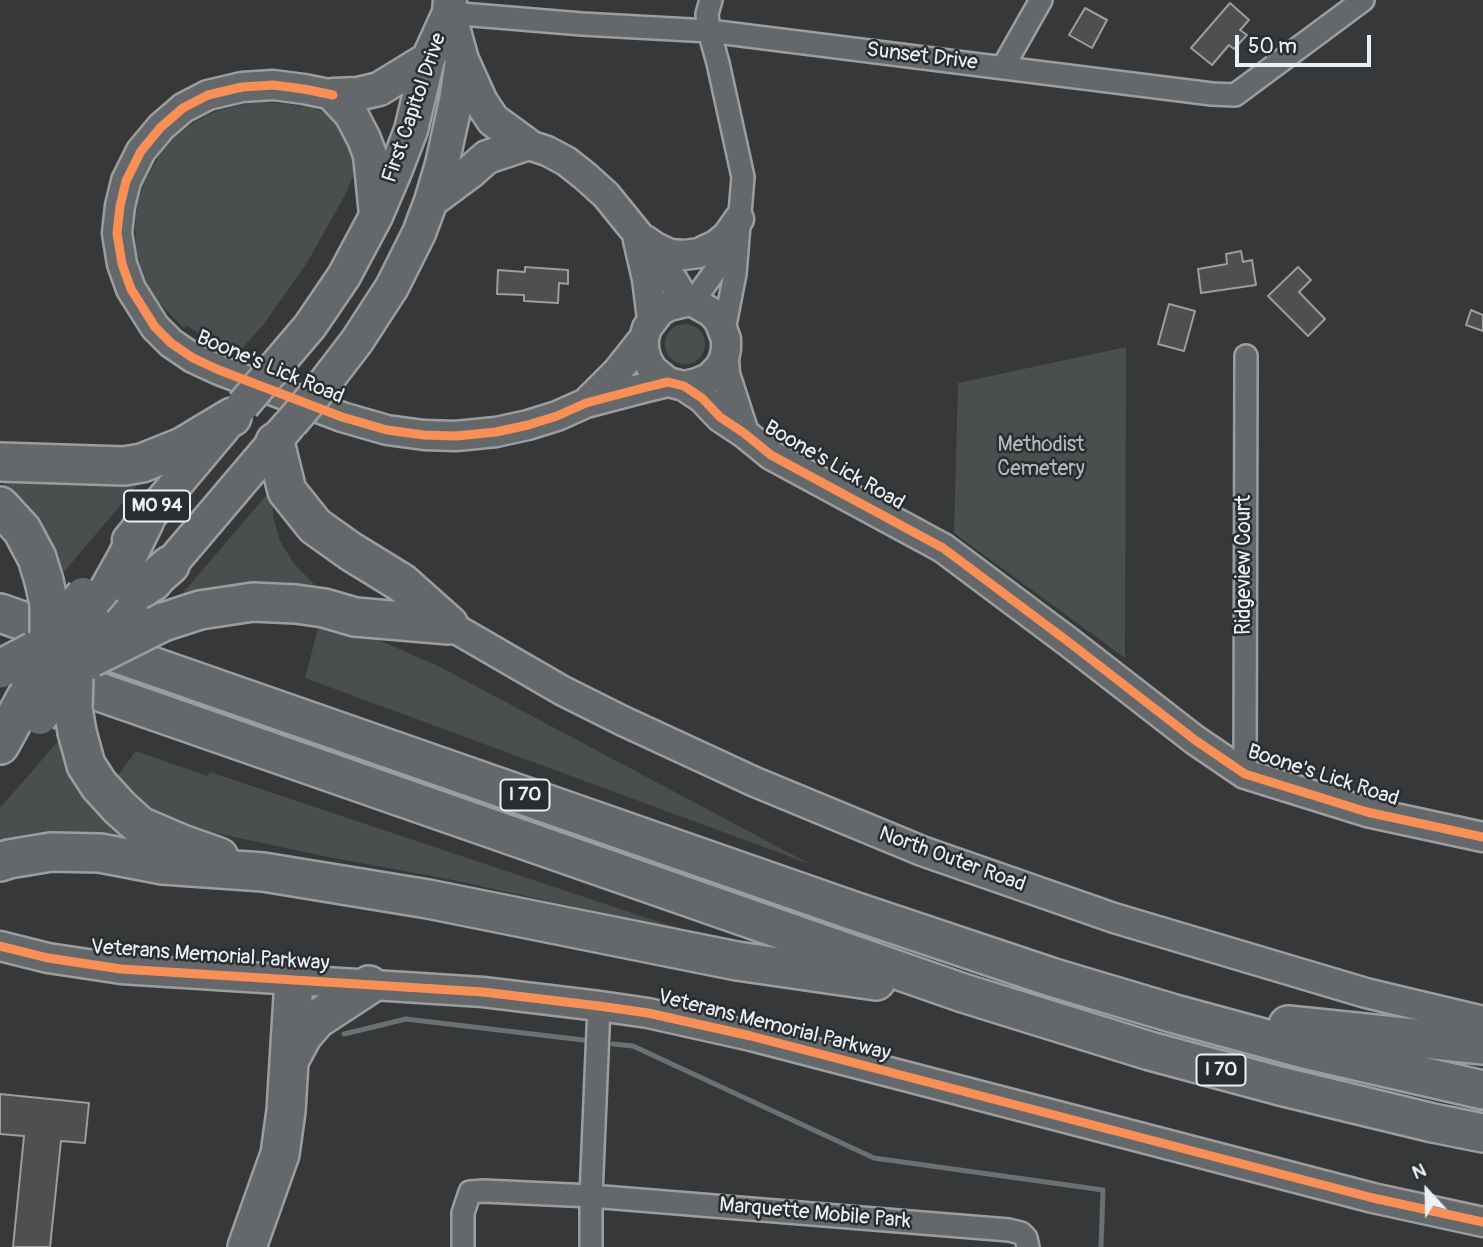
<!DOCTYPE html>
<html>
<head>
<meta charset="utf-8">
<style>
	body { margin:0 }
	#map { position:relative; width:1483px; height:1247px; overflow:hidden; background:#363839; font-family:Pangolin,sans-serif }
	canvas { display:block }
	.north { position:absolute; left:1392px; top:1156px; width:70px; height:70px; -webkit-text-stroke:5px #2a2d2e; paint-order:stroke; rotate:338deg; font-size:19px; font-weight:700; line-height:28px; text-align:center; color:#e8f1f8 }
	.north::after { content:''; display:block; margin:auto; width:24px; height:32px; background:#e8f1f8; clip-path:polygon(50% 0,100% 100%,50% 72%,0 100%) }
	.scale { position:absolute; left:1235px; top:35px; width:136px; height:32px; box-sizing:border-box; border:4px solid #e8f1f8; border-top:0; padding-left:9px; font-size:21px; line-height:24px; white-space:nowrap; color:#e8f1f8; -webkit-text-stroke:5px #2a2d2e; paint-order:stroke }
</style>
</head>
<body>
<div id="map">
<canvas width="1483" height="1247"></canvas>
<div class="north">N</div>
<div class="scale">50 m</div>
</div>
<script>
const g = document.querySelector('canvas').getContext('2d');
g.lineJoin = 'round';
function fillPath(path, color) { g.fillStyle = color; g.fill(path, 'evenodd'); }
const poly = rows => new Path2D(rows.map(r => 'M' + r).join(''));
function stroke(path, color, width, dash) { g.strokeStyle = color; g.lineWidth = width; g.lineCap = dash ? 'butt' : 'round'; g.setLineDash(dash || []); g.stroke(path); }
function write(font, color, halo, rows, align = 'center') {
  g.font = font + ' Pangolin,sans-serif'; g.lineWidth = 5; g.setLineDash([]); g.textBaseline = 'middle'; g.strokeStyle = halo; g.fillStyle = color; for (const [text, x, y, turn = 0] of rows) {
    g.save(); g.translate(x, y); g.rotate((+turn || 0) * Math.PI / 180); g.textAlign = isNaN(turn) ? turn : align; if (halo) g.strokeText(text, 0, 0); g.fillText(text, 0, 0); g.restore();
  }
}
fillPath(poly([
	[262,102,288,104,312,108,326,113,338,123,352,149,354,162,353,177,345,195,308,261,264,324,237,354,205,338,187,325,184,328,157,301,148,287,140,266,136,248,135,228,137,205,144,182,162,151,177,135,196,121,217,111,239,105],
	'665 344a20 20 0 1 1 40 0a20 20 0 1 1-40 0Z',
	[1126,347,1125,658,954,533,958,383],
	[0,472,146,475,63,573,49,540,40,523,18,496,0,481],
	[269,492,272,493,273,516,280,541,295,565,315,585,277,582,240,584,184,595,183,593],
	[320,621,356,630,440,667,810,864,305,678],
	[60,739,136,841,0,845,0,808],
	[136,751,207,776,210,772,689,932,448,879,328,857,187,827,170,821,139,801,125,788,117,777]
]), '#4a4e4f');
stroke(poly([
	[344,1034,406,1019,583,1040],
	[613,1044,633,1046,874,1158,1103,1190,1101,1247]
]), '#6b7073', 5);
const building = poly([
	[1230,3,1249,20,1240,30,1247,35,1234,49,1229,45,1212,65,1191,48,1230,3],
	[1085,8,1107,20,1092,48,1069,35,1085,8],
	[1241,251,1243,262,1252,260,1256,285,1201,293,1198,269,1227,264,1226,254,1241,251],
	[525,267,568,270,568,284,559,283,558,303,524,301,524,295,497,294,498,270,525,272,525,267],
	[1298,267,1311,280,1299,292,1325,319,1308,336,1268,296,1298,267],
	[1169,304,1195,311,1184,351,1158,344,1169,304],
	[1471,310,1483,315,1483,331,1466,325,1471,310],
	[0,1094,89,1103,85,1143,61,1141,50,1247,13,1247,24,1136,0,1134,0,1094]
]);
fillPath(building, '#4e4f50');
stroke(building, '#9b9d9f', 2);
const street = poly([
	[711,0,707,14,709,31,718,63,743,177,735,274,724,330],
	[449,13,582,24,709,31,1212,94,1235,95,1363,0],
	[1003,67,1041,0],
	[693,302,737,240],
	[1245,774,1246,356],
	[463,1247,463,1213,470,1192,484,1191,591,1196,1009,1230,1021,1233,1026,1238,1028,1247],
	[591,1247,591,1196,599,1006]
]);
const secondary = poly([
	[333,95,304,89,273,85,242,87,208,95,183,108,161,127,141,151,126,181,120,206,117,233,122,264,131,289,155,327,171,343,193,358,219,370,342,417,387,430,424,435,456,436,496,432,528,425,557,416,586,403,643,388,668,382,684,386,702,398,720,417,744,433,771,455,943,548,1070,643,1195,740,1245,774,1367,812,1483,837],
	[526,144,547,151,566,161,585,176,606,195,666,269,686,302],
	[638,240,647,279,652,319],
	[645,240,655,247,670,254,684,255,699,253,716,245,727,236,739,219],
	[724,359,725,374,744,433],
	[668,382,653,370,647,360,644,349,644,338,647,328,660,311,669,306,686,302,693,302,711,312,719,321,726,339,726,349,724,359,719,368,709,378,697,383,684,386],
	[586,403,617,372,644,338],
	[449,625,563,691,623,721,755,782,922,851,1114,918,1366,993,1483,1021],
	[0,946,48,958,121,969,483,992,599,1006,648,1013,751,1036,1373,1198,1483,1222]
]);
const primary = poly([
	[462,60,481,102,493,120,526,144],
	[333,95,351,114,364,139,370,155,376,215],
	[333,95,358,94,379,89,428,59],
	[431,201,470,172,487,157,526,144],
	[276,366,310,326,344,276,376,216,394,174,411,130,428,59,449,13],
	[324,384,357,341,392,287,419,233,431,201,442,164,456,101,462,60,449,13,450,0],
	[129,540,224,427],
	[154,584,288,426]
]);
const highway = poly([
	[275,442,287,491,315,526,350,551,402,583,449,625],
	[0,462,124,466,142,463,182,447,232,417],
	[0,506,22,530,37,558,44,581],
	[0,613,854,911,1051,977,1175,1014,1304,1049,1483,1090],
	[95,619,141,590,170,565],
	[91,621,127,557,145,520],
	[163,622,200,610,253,602,296,604,324,608,355,617,449,625],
	[45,673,963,993,1150,1051,1280,1086,1433,1123,1483,1133],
	[77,732,86,765,99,785,120,808,140,826,182,844,219,857],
	[0,745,30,690],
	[0,862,9,859,51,852,100,853,163,865,263,872,428,899,737,961,876,981],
	[1288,1025,1483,1045],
	[290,1059,303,1035,317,1019,369,985],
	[247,1247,280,1154,286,1111,294,980]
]);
stroke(street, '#9b9d9f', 26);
stroke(secondary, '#9b9d9f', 33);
stroke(primary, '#9b9d9f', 37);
stroke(highway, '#9b9d9f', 42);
stroke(street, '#65686b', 21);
stroke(secondary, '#65686b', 28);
stroke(primary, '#65686b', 32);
stroke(highway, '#65686b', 37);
const primaryBridge = poly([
	[243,405,276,366],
	[291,423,324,384],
	[49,633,83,594],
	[94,654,131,611],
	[40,718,74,678]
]);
const highwayBridge = poly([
	[44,581,49,604,49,633],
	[91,658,163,622],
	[0,669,34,651],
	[74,678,73,708,77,732],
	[30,690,75,666,79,650,91,621],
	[30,690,42,663,47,644,91,621]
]);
stroke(primaryBridge, '#9b9d9f', 37, []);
stroke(highwayBridge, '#9b9d9f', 42, []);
stroke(primaryBridge, '#65686b', 32);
stroke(highwayBridge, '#65686b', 37);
stroke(poly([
	[333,95,304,89,273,85,242,87,208,95,183,108,161,127,141,151,126,181,120,206,117,233,122,264,131,289,155,327,171,343,193,358,219,370,342,417,387,430,424,435,456,436,496,432,528,425,557,416,586,403,643,388,668,382,684,386,702,398,720,417,744,433,771,455,943,548,1070,643,1195,740,1245,774,1367,812,1483,837],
	[0,946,48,958,121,969,483,992,599,1006,648,1013,751,1036,1373,1198,1483,1222]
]), '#f78f57', 9);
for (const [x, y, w] of [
	[157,506,66],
	[525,795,49],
	[1221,1070,49]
]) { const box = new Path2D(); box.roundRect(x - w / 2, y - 15.5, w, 31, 5); g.fillStyle = '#2a2d2e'; g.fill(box); stroke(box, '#e8f1f8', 2); }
write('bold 19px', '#e8f1f8', null, [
	["MO 94",157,506],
	["I 70",525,795],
	["I 70",1221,1070]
]);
write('21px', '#e8f1f8', '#2a2d2e', [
	["Sunset Drive",922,57,7],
	["First Capitol Drive",415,108,-71],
	["Boone's Lick Road",270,368,23],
	["Boone's Lick Road",834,466,30],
	["Ridgeview Court",1245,565,-90],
	["Boone's Lick Road",1323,776,18],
	["North Outer Road",952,860,20],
	["Veterans Memorial Parkway",210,956,4],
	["Veterans Memorial Parkway",774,1026,14],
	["Marquette Mobile Park",815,1214,5]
]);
write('21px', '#b2b9be', '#2a2d2e', [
	["Methodist",1041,446],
	["Cemetery",1041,470]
]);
</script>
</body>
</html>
